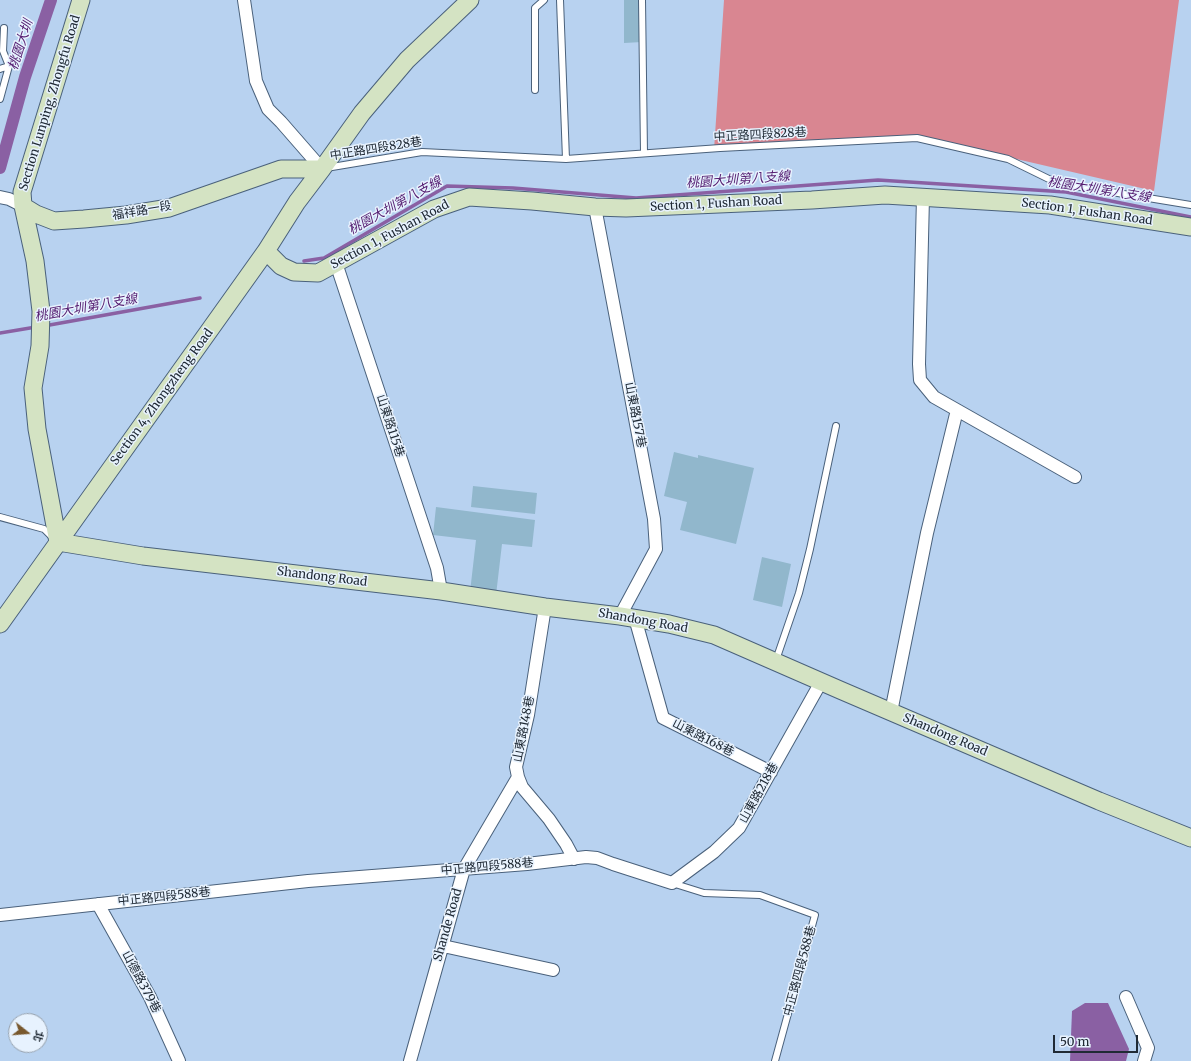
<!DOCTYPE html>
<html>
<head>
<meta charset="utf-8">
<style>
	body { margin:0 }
	#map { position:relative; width:1191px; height:1061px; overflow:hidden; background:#b8d2f0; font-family:Merriweather,"Noto Sans TC",serif }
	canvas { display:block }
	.north { position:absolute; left:8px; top:1013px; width:40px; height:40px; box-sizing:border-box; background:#e7f2fe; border:1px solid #97a2ae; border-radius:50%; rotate:107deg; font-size:11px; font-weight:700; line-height:16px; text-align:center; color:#202a35 }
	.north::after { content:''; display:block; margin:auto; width:14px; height:18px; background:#78582e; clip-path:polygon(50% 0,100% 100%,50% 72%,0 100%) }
	.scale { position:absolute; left:1053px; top:1035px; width:85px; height:18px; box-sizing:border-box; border:2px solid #202a35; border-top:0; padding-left:5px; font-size:12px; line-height:14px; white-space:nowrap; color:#202a35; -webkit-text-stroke:3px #e7f2fe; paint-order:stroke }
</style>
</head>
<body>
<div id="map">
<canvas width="1191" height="1061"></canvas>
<div class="north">北</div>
<div class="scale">50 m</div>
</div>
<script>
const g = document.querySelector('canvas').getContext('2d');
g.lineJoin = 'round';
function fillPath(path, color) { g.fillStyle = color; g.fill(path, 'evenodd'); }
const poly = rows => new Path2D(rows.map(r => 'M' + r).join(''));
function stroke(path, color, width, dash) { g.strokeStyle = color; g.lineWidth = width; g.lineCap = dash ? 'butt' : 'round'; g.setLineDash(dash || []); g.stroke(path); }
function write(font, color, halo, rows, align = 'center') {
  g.font = font + ' Merriweather,"Noto Sans TC",serif'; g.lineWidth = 3; g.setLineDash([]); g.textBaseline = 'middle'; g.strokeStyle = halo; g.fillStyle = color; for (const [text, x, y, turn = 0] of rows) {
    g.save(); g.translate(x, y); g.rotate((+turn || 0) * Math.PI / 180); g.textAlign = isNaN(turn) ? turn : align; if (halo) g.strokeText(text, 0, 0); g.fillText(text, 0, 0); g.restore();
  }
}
fillPath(poly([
	[724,0,1179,0,1154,191,939,141,909,138,714,150]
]), '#d98691');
fillPath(poly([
	[1085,1003,1108,1003,1129,1049,1126,1061,1070,1061,1072,1011]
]), '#8a60a3');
stroke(poly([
	[304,261,324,258,447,186,513,188,636,198,878,180,1066,192,1191,217],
	[44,326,200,298],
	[0,333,36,327]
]), '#8a60a3', 3.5);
stroke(poly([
	[0,168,25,77,51,0]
]), '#8a60a3', 12);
fillPath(poly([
	[624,0,642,0,642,42,624,43],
	[674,452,698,458,698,455,754,468,736,544,680,530,687,502,664,496],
	[473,486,537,493,535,514,471,507],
	[436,507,535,520,532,547,502,544,496,595,470,592,476,540,433,535],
	[762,557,791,564,782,607,753,600]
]), '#91b7cc');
const lane = poly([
	[560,0,566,159],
	[642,0,644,153],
	[0,69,9,66],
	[535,90,535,8,544,0],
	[0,99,9,66,3,51,4,28],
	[326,168,422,152,566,159,720,148,917,138,1008,159,1057,183,1191,205],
	[0,517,44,529,53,538],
	[776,660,799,593,810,549,836,426],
	[672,883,704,893,760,895,815,915,775,1061]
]);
const street = poly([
	[244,0,256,81,268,109,281,122,322,169],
	[0,197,9,199,23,206],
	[923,197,919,364,920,380,934,397,1075,477],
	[595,207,654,519,656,549,620,616],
	[336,263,437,568,441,591],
	[545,607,528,715,516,767,518,777,522,787,549,819,566,844,574,859],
	[635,618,663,718,771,772],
	[891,712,927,533,957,410],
	[98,904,150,997,179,1061],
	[0,915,308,881,527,864,586,857,597,858,613,864,672,883,714,852,739,828,821,682],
	[443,946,553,970],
	[1126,997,1148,1048,1144,1061],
	[410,1061,464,869,518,777]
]);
const secondary = poly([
	[81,0,22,192,23,206,35,261,41,311,40,346,33,388,37,429,58,542,143,556,441,591,545,607,620,616,669,624,714,635,840,690,1099,801,1191,838],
	[23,206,36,214,54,221,84,219,126,215,169,208,281,169,322,169],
	[266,251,281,266,294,272,318,273,434,209,469,197,532,201,595,207,626,208,812,200,885,195,1050,205,1191,227],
	[0,624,266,251,297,202,322,169,362,113,407,60,470,0]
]);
stroke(lane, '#4a617b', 8);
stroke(street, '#4a617b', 14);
stroke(secondary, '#4a617b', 19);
stroke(lane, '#fff', 6);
stroke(street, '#fff', 12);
stroke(secondary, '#d4e3c3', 17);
write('12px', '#202a35', '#e7f2fe', [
	["Section Lunping, Zhongfu Road",50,103,-73],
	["中正路四段828巷",760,135,-3],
	["中正路四段828巷",376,149,-9],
	["Section 1, Fushan Road",716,204,-3],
	["福祥路一段",142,211,-10],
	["Section 1, Fushan Road",1087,212,8],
	["Section 1, Fushan Road",390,235,-28],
	["Section 4, Zhongzheng Road",162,397,-54],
	["山東路157巷",635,415,79],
	["山東路115巷",390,426,72],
	["Shandong Road",322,577,7],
	["Shandong Road",643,621,10],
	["山東路148巷",524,729,-79],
	["Shandong Road",945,735,23],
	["山東路168巷",703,738,27],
	["山東路218巷",759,793,-61],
	["中正路四段588巷",487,867,-5],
	["中正路四段588巷",164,897,-6],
	["Shande Road",448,925,-74],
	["中正路四段588巷",800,971,-75],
	["山德路379巷",141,982,62]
]);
write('italic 13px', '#572073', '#e7f2fe', [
	["桃園大圳",21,45,-72],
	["桃園大圳第八支線",738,180,-4],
	["桃園大圳第八支線",1099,190,9],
	["桃園大圳第八支線",395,206,-29],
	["桃園大圳第八支線",86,308,-10]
]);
</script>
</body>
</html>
